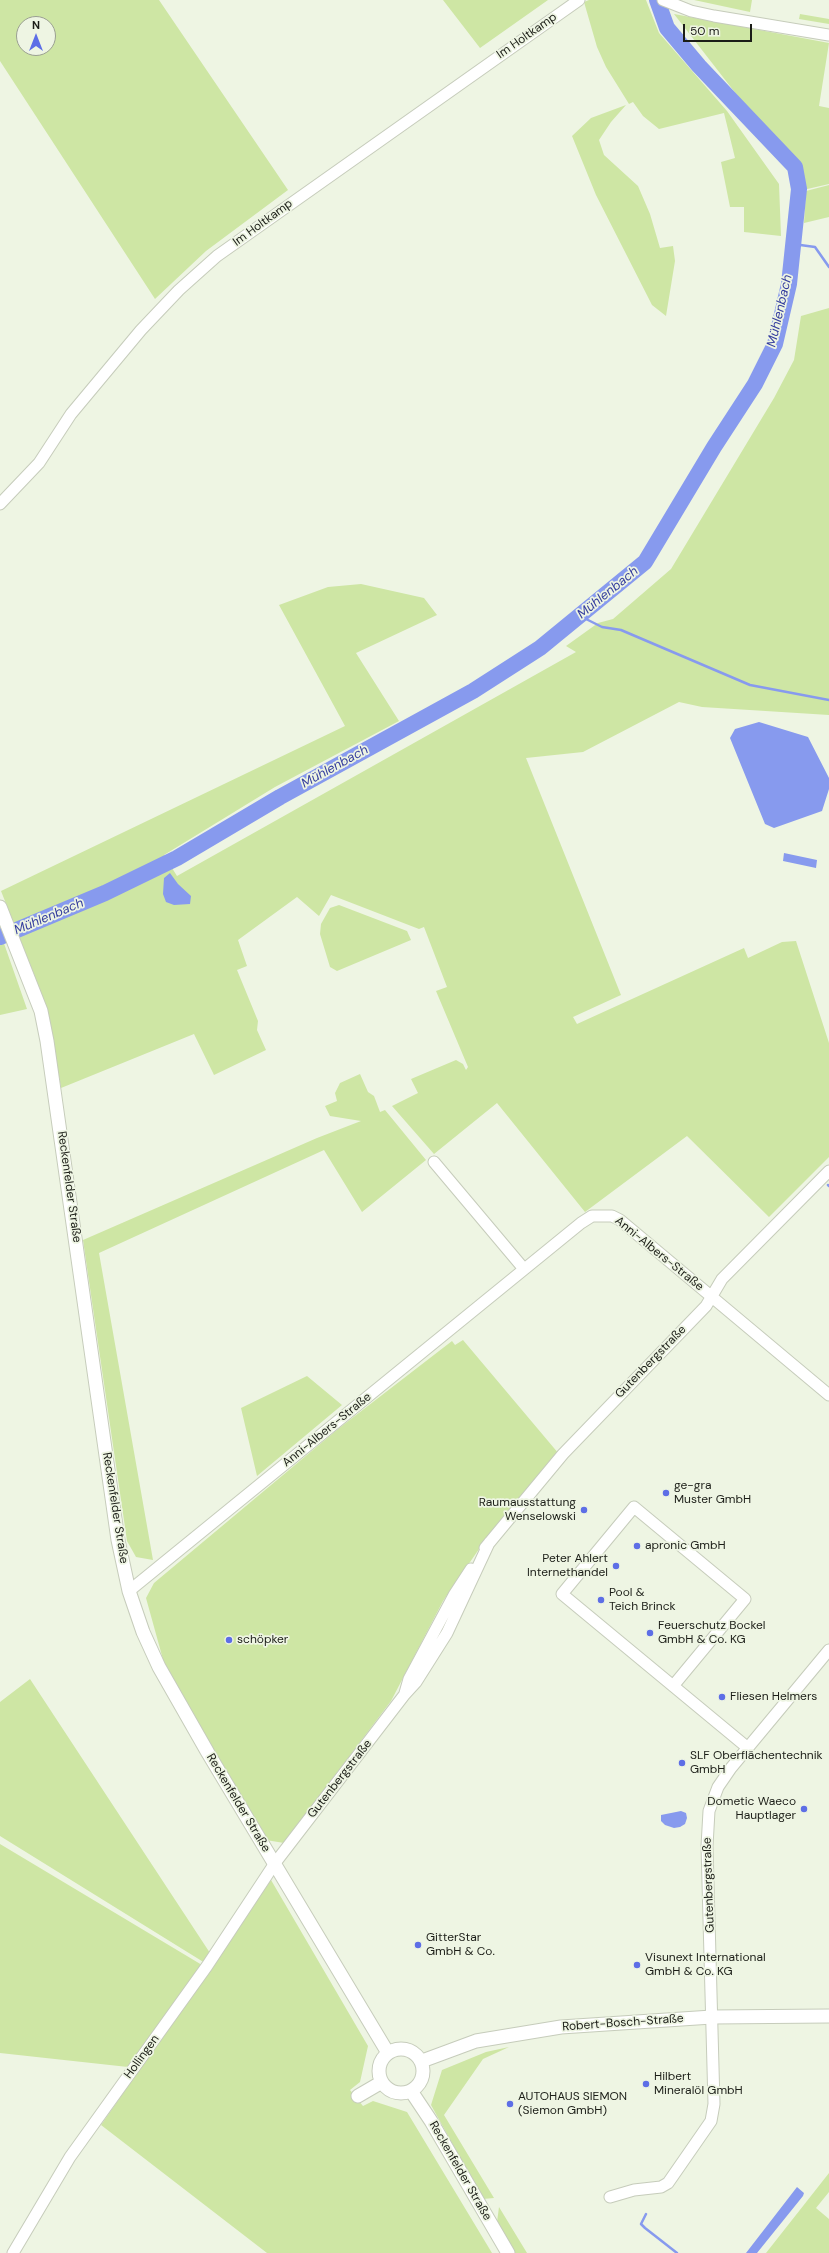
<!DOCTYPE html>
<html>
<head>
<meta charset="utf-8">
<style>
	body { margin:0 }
	#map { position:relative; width:829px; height:2253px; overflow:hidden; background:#eef5e3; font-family:"DM Sans",sans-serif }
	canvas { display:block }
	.north { position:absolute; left:16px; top:16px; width:40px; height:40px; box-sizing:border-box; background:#eef5e3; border:1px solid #9a9f91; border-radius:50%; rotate:0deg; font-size:11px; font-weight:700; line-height:16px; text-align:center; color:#1b1d17 }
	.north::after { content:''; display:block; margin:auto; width:14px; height:18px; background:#5d6ee6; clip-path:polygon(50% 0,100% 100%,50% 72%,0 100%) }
	.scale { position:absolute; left:683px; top:24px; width:69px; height:18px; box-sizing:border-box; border:2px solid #1b1d17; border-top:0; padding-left:5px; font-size:12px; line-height:14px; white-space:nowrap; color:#1b1d17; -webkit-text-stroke:3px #eef5e3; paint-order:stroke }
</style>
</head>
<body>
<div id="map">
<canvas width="829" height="2253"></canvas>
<div class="north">N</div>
<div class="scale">50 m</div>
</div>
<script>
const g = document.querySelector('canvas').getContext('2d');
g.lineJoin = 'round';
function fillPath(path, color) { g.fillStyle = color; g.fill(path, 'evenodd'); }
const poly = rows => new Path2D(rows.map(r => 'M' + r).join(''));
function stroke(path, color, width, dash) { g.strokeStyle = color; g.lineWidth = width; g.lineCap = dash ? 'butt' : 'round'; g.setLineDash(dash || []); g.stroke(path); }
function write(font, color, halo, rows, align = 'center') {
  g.font = font + ' "DM Sans",sans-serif'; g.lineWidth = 3.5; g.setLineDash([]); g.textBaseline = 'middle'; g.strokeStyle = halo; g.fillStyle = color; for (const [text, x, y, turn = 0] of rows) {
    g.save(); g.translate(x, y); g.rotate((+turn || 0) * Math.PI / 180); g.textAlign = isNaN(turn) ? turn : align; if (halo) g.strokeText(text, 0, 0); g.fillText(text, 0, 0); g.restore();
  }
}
fillPath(poly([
	[0,0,159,0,288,190,206,251,155,299,0,61],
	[24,24,48,24,48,48,24,48],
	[443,0,548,0,480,48],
	[589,0,646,0,659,33,727,111,779,184,781,236,744,232,744,207,730,207,721,162,735,158,724,113,659,129,643,116,633,102,629,104,606,67,597,47,584,2],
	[694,0,752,0,750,12],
	[674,14,829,43,819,106,829,108,829,184,803,190,796,162,747,108],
	[800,14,829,19,829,24,799,19],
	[626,105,611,122,599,140,604,155,638,186,650,214,660,248,673,246,675,261,666,316,652,305,596,195,572,136,591,118],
	[829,185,829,217,804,223,806,191],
	[829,308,829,715,702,707,679,702,583,752,526,758,621,995,573,1017,577,1024,744,948,748,958,782,942,796,941,829,1043,829,1157,769,1217,687,1136,585,1212,497,1103,434,1154,392,1106,418,1093,411,1079,456,1060,463,1064,466,1070,468,1067,436,991,447,987,424,927,419,929,331,895,319,916,297,897,238,940,247,966,237,970,258,1021,257,1030,266,1050,214,1075,194,1034,61,1088,49,1019,39,987,1,891,345,726,279,605,328,587,361,584,424,598,437,615,356,653,399,721,275,787,164,855,177,876,576,652,566,646,598,623,613,619,671,569,774,398,794,360,801,316],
	[339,905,407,931,411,940,337,971,330,967,320,934,321,924,330,908],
	[0,932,27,1009,0,1015],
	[360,1074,368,1092,374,1096,380,1112,385,1110,426,1160,362,1212,324,1150,99,1253,153,1560,136,1557,127,1541,83,1240,317,1138,361,1121,330,1116,325,1106,337,1101,335,1093,340,1083],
	[463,1340,559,1454,486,1539,443,1601,391,1701,284,1843,266,1840,164,1663,146,1598,154,1583,338,1429,452,1341,455,1345],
	[307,1376,342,1405,257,1476,241,1408],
	[30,1679,210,1953,205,1963,0,1836,0,1702],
	[0,1844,202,1965,128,2067,0,2053],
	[271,1880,368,2046,360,2082,350,2090,363,2106,373,2101,407,2112,492,2253,267,2253,101,2125],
	[509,2047,483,2059,444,2115,494,2198,483,2199,431,2105,442,2070,486,2052],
	[829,2173,829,2192,816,2208,829,2219,829,2253,766,2253],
	[499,2207,527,2253,514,2253,497,2222]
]), '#cee6a4');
fillPath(poly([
	[759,722,808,737,829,778,829,789,822,811,774,828,765,824,730,738,735,729],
	[784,853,817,860,816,868,783,861],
	[170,873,178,884,191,896,190,904,174,905,166,902,163,894,164,878],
	[681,1811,686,1813,687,1818,685,1824,680,1827,674,1828,665,1825,661,1821,661,1815],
	[797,2187,804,2193,803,2196,757,2253,746,2253]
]), '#879aee');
stroke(poly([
	[793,244,815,247,829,267],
	[580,616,602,627,621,630,750,685,829,700],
	[828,1185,829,1186],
	[646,2214,641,2224,645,2228,677,2253]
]), '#879aee', 2.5);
stroke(poly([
	[0,937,105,893,177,858,280,797,473,691,540,648,645,562,714,447,755,384,775,344,789,284,799,189,795,167,699,66,667,28,657,0]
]), '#879aee', 16);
const minor = poly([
	[663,0,691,11,714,16,829,35],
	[0,504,39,463,71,414,141,330,179,290,217,256,579,0],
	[434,1162,524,1269],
	[485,1548,563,1454,706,1306,722,1279,829,1171],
	[129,1591,581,1223,592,1216,612,1216,620,1220,829,1395],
	[673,1686,745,1599,634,1507,562,1594,748,1748],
	[405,1693,409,1679,454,1595,471,1569],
	[610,2197,634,2190,661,2187,668,2183,711,2121,714,2104,707,1846,709,1811,718,1787,731,1768,829,1650],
	[13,2253,70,2157,207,1966,275,1863,405,1694,416,1682,447,1633,489,1543]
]);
const tertiary = poly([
	[0,907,41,1011,47,1041,118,1540,129,1591,143,1632,159,1667,208,1753,388,2053],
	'379 2071a22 22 0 1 1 44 0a22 22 0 1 1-44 0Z',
	[422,2061,476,2041,561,2027,712,2017,829,2016],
	[411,2091,431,2121,508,2253],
	[358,2096,382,2082]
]);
stroke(minor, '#c6ccbb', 13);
stroke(tertiary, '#c6ccbb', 15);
stroke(minor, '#fff', 11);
stroke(tertiary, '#fff', 13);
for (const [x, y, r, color] of [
	[666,1493,4,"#5d6ee6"],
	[584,1510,4,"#5d6ee6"],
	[637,1546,4,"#5d6ee6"],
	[616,1566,4,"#5d6ee6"],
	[601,1600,4,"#5d6ee6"],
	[650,1633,4,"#5d6ee6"],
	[229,1640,4,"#5d6ee6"],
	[722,1697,4,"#5d6ee6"],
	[682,1763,4,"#5d6ee6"],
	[804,1809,4,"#5d6ee6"],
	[418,1945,4,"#5d6ee6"],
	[637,1965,4,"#5d6ee6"],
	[646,2084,4,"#5d6ee6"],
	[510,2104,4,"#5d6ee6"]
]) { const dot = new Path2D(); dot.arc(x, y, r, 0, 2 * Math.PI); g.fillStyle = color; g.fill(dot); stroke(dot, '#eef5e3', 1.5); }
write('12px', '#1b1d17', '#eef5e3', [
	["Im Holtkamp",527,36,-35],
	["Im Holtkamp",263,223,-36],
	["Reckenfelder Straße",69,1187,82],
	["Anni-Albers-Straße",659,1254,39],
	["Gutenbergstraße",651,1362,-46],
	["Anni-Albers-Straße",327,1430,-39],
	["Reckenfelder Straße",115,1508,81],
	["Gutenbergstraße",340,1779,-52],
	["Reckenfelder Straße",238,1803,59],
	["Gutenbergstraße",709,1885,-92],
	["Robert-Bosch-Straße",623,2023,-4],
	["Hollingen",142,2057,-54],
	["Reckenfelder Straße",460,2171,60]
]);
write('12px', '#1b1d17', '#eef5e3', [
	["ge-gra",674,1486],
	["Muster GmbH",674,1500],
	["Raumausstattung",576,1503,"right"],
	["Wenselowski",576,1517,"right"],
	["apronic GmbH",645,1546],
	["Peter Ahlert",608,1559,"right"],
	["Internethandel",608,1573,"right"],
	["Pool &",609,1593],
	["Teich Brinck",609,1607],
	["Feuerschutz Bockel",658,1626],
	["GmbH & Co. KG",658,1640],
	["schöpker",237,1640],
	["Fliesen Helmers",730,1697],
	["SLF Oberflächentechnik",690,1756],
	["GmbH",690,1770],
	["Dometic Waeco",796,1802,"right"],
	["Hauptlager",796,1816,"right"],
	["GitterStar",426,1938],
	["GmbH & Co.",426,1952],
	["Visunext International",645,1958],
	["GmbH & Co. KG",645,1972],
	["Hilbert",654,2077],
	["Mineralöl GmbH",654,2091],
	["AUTOHAUS SIEMON",518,2097],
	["(Siemon GmbH)",518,2111]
], 'left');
write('italic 13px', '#343d9e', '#eef5e3', [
	["Mühlenbach",780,311,-77],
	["Mühlenbach",608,593,-39],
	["Mühlenbach",335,767,-29],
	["Mühlenbach",49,917,-23]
]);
</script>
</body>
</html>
